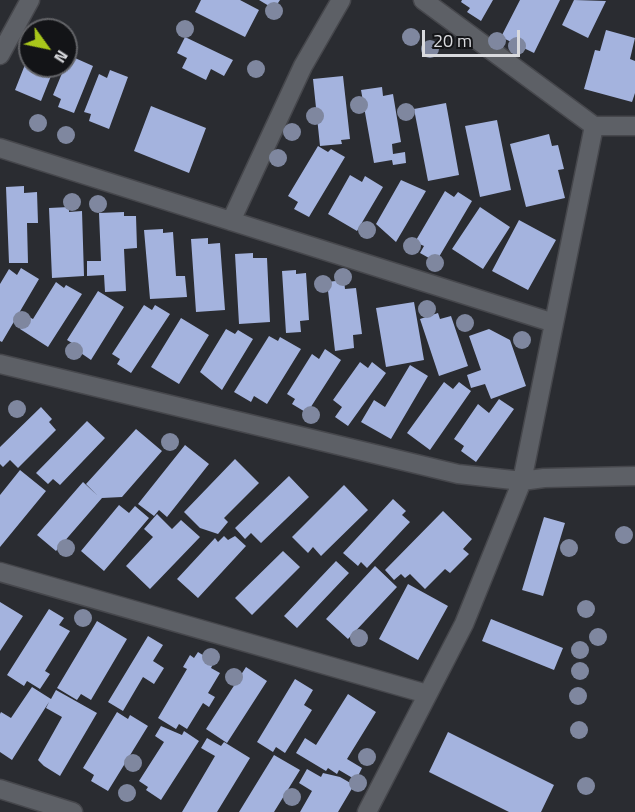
<!DOCTYPE html>
<html>
<head>
<meta charset="utf-8">
<style>
	body { margin:0 }
	#map { position:relative; width:635px; height:812px; overflow:hidden; background:#2a2c31; font-family:"Titillium Web",sans-serif }
	canvas { display:block }
	.north { position:absolute; left:18px; top:18px; width:60px; height:60px; box-sizing:border-box; background:#131417; border:2px solid #626367; border-radius:50%; rotate:123deg; font-size:16px; font-weight:700; line-height:24px; text-align:center; color:#d9dade }
	.north::after { content:''; display:block; margin:auto; width:21px; height:27px; background:#a9c71b; clip-path:polygon(50% 0,100% 100%,50% 72%,0 100%) }
	.scale { position:absolute; left:422px; top:30px; width:98px; height:27px; box-sizing:border-box; border:3px solid #d9dade; border-top:0; padding-left:8px; font-size:18px; line-height:21px; white-space:nowrap; color:#d9dade; -webkit-text-stroke:4px #131417; paint-order:stroke }
</style>
</head>
<body>
<div id="map">
<canvas width="635" height="812"></canvas>
<div class="north">N</div>
<div class="scale">20 m</div>
</div>
<script>
const g = document.querySelector('canvas').getContext('2d');
g.lineJoin = 'round';
function fillPath(path, color) { g.fillStyle = color; g.fill(path, 'evenodd'); }
const poly = rows => new Path2D(rows.map(r => 'M' + r).join(''));
function stroke(path, color, width, dash) { g.strokeStyle = color; g.lineWidth = width; g.lineCap = dash ? 'butt' : 'round'; g.setLineDash(dash || []); g.stroke(path); }
fillPath(poly([
	[201,0,240,0,259,10,245,37,195,12],
	[259,0,280,0,274,9],
	[462,0,493,0,481,21,467,12,470,8,461,2],
	[520,0,560,0,534,53,501,37],
	[574,0,606,1,588,38,562,25],
	[606,30,635,38,630,59,635,61,635,93,632,102,584,89,595,50,600,51],
	[185,37,233,60,224,76,211,69,206,80,182,68,187,58,177,53],
	[30,52,30,66,55,66,41,101,15,90],
	[75,58,93,66,74,113,58,107,61,99,53,95,65,66,66,66,67,61,72,63],
	[110,70,128,77,109,129,89,121,91,114,84,112,99,74,107,78],
	[343,76,350,139,341,140,342,144,320,146,313,79],
	[382,87,383,96,393,94,401,142,392,144,393,154,405,152,406,163,393,165,392,160,374,163,361,90],
	[446,103,459,175,428,181,414,109],
	[151,106,206,128,189,173,134,151],
	[497,120,511,190,480,197,465,126],
	[549,134,552,146,558,145,564,169,558,170,565,198,526,207,510,144],
	[318,146,328,152,331,149,345,157,309,217,294,209,298,202,288,196],
	[350,175,362,182,365,176,383,187,357,231,328,214],
	[401,180,426,191,396,242,376,224],
	[24,186,24,193,37,192,38,223,27,223,28,263,9,263,6,187],
	[445,191,454,197,458,192,472,201,436,262,420,253,424,246,415,242],
	[69,207,69,212,82,211,84,276,52,278,49,208],
	[480,207,510,227,483,269,452,249],
	[124,212,124,216,136,216,137,248,124,249,126,291,105,292,104,275,87,276,87,261,101,261,99,213],
	[519,220,556,240,528,290,492,271],
	[163,229,163,233,173,232,176,276,185,276,187,297,150,299,144,230],
	[208,238,208,244,220,243,225,310,196,312,191,239],
	[253,253,253,258,267,258,270,322,239,324,235,254],
	[21,268,39,279,2,342,0,341,0,284,9,269,17,275],
	[296,270,296,274,306,273,309,320,300,321,301,332,286,333,282,271],
	[344,280,345,289,356,288,362,334,353,335,354,348,335,351,327,282],
	[56,282,64,288,66,285,82,294,48,347,20,329,27,316,33,319],
	[98,291,124,307,91,360,75,349,77,346,67,340],
	[414,302,424,360,386,367,376,308],
	[144,305,152,310,155,305,170,314,131,373,117,364,120,359,112,354],
	[438,313,440,319,451,316,468,366,439,376,420,319],
	[181,318,209,335,179,384,151,367],
	[226,329,235,334,238,330,253,339,222,390,200,372],
	[489,329,510,340,526,386,491,399,485,384,471,388,467,375,481,370,469,336],
	[269,336,278,341,280,337,301,349,267,404,254,396,251,402,234,392],
	[325,349,341,360,307,413,292,404,295,399,287,394,312,354,319,359],
	[360,362,368,368,372,362,386,373,348,426,335,417,342,407,333,400],
	[410,365,428,376,391,439,361,422,374,400,385,407],
	[444,382,453,389,459,382,471,391,430,450,407,433],
	[499,399,514,409,476,462,461,451,464,446,454,439,478,404,489,413],
	[41,407,52,419,49,422,56,430,18,468,10,460,3,467,0,464,0,447],
	[87,421,105,438,60,485,53,479,48,484,36,473],
	[136,429,162,451,122,497,102,498,56,551,37,535,83,482,98,496,86,484],
	[185,445,209,464,167,517,159,510,154,516,138,504],
	[235,459,259,483,224,518,228,522,218,534,200,528,184,512],
	[20,470,46,491,0,547,0,495],
	[289,476,309,497,261,543,251,533,245,539,235,528],
	[344,485,368,510,321,556,313,547,308,553,292,537],
	[393,499,406,511,402,515,410,522,367,568,361,562,358,566,343,553],
	[119,505,129,513,135,506,149,518,104,571,81,551],
	[443,511,472,539,463,549,469,554,450,573,445,569,425,589,410,574,405,578,401,574,394,580,385,570],
	[157,514,172,529,181,520,200,537,150,589,126,566,153,537,144,529],
	[544,517,565,523,543,596,522,590],
	[224,536,228,540,235,536,246,546,198,598,177,579,215,538,218,542],
	[283,551,300,567,252,615,235,598],
	[336,561,349,573,297,628,284,616],
	[375,566,397,587,348,639,326,619],
	[408,584,448,606,418,660,379,639],
	[0,602,23,616,0,651],
	[49,609,64,618,59,625,70,631,45,671,50,674,40,689,27,681,24,686,7,675],
	[491,619,563,648,554,670,482,641],
	[97,621,127,639,91,700,81,694,77,700,57,688],
	[148,636,163,645,153,661,164,668,154,684,143,677,123,711,108,702],
	[198,652,214,662,211,668,220,673,208,693,215,697,209,707,203,703,187,729,179,724,176,729,158,718,187,669,183,667,190,655,194,658],
	[246,667,267,681,227,743,206,729],
	[295,679,313,690,304,705,312,710,285,753,276,747,273,752,257,742],
	[32,687,51,699,56,690,97,713,60,776,44,766,38,760,62,717,46,708,49,702,12,760,0,752,0,714,1,712,11,718],
	[348,694,376,712,347,759,362,768,356,780,339,770,337,774,328,768,326,771,296,753,305,738,316,745],
	[117,712,128,719,130,715,148,726,108,791,91,781,94,775,83,768],
	[161,726,182,735,184,731,199,741,161,800,146,790,148,787,139,781,164,742,155,736],
	[448,732,554,785,541,812,509,812,429,772],
	[207,738,221,746,224,742,250,758,217,812,182,812,215,756,201,748],
	[274,755,300,770,274,812,239,812],
	[307,769,321,777,323,773,340,777,354,785,338,812,300,812,312,791,299,783]
]), '#a4b3de');
const lane = poly([
	[423,0,594,126,635,126],
	[0,55,30,0],
	[0,148,554,323],
	[231,221,303,66,341,0],
	[0,364,458,474,522,481,544,478,635,476],
	[0,572,427,694],
	[0,789,73,812],
	[367,812,464,624,522,481,594,126]
]);
stroke(lane, '#46474c', 21);
stroke(lane, '#5d6066', 18);
g.fillStyle = '#7f879f';
for (const [x, y] of [
	[274,11],
	[185,29],
	[411,37],
	[497,41],
	[517,46],
	[430,49],
	[256,69],
	[359,105],
	[406,112],
	[315,116],
	[38,123],
	[292,132],
	[66,135],
	[278,158],
	[72,202],
	[98,204],
	[367,230],
	[412,246],
	[435,263],
	[343,277],
	[323,284],
	[427,309],
	[22,320],
	[465,323],
	[522,340],
	[74,351],
	[17,409],
	[311,415],
	[170,442],
	[624,535],
	[66,548],
	[569,548],
	[586,609],
	[83,618],
	[598,637],
	[359,638],
	[580,650],
	[211,657],
	[580,671],
	[234,677],
	[578,696],
	[579,730],
	[367,757],
	[133,763],
	[358,783],
	[586,786],
	[127,793],
	[292,797]
]) { g.beginPath(); g.arc(x, y, 9, 0, 2 * Math.PI); g.fill(); }
</script>
</body>
</html>
